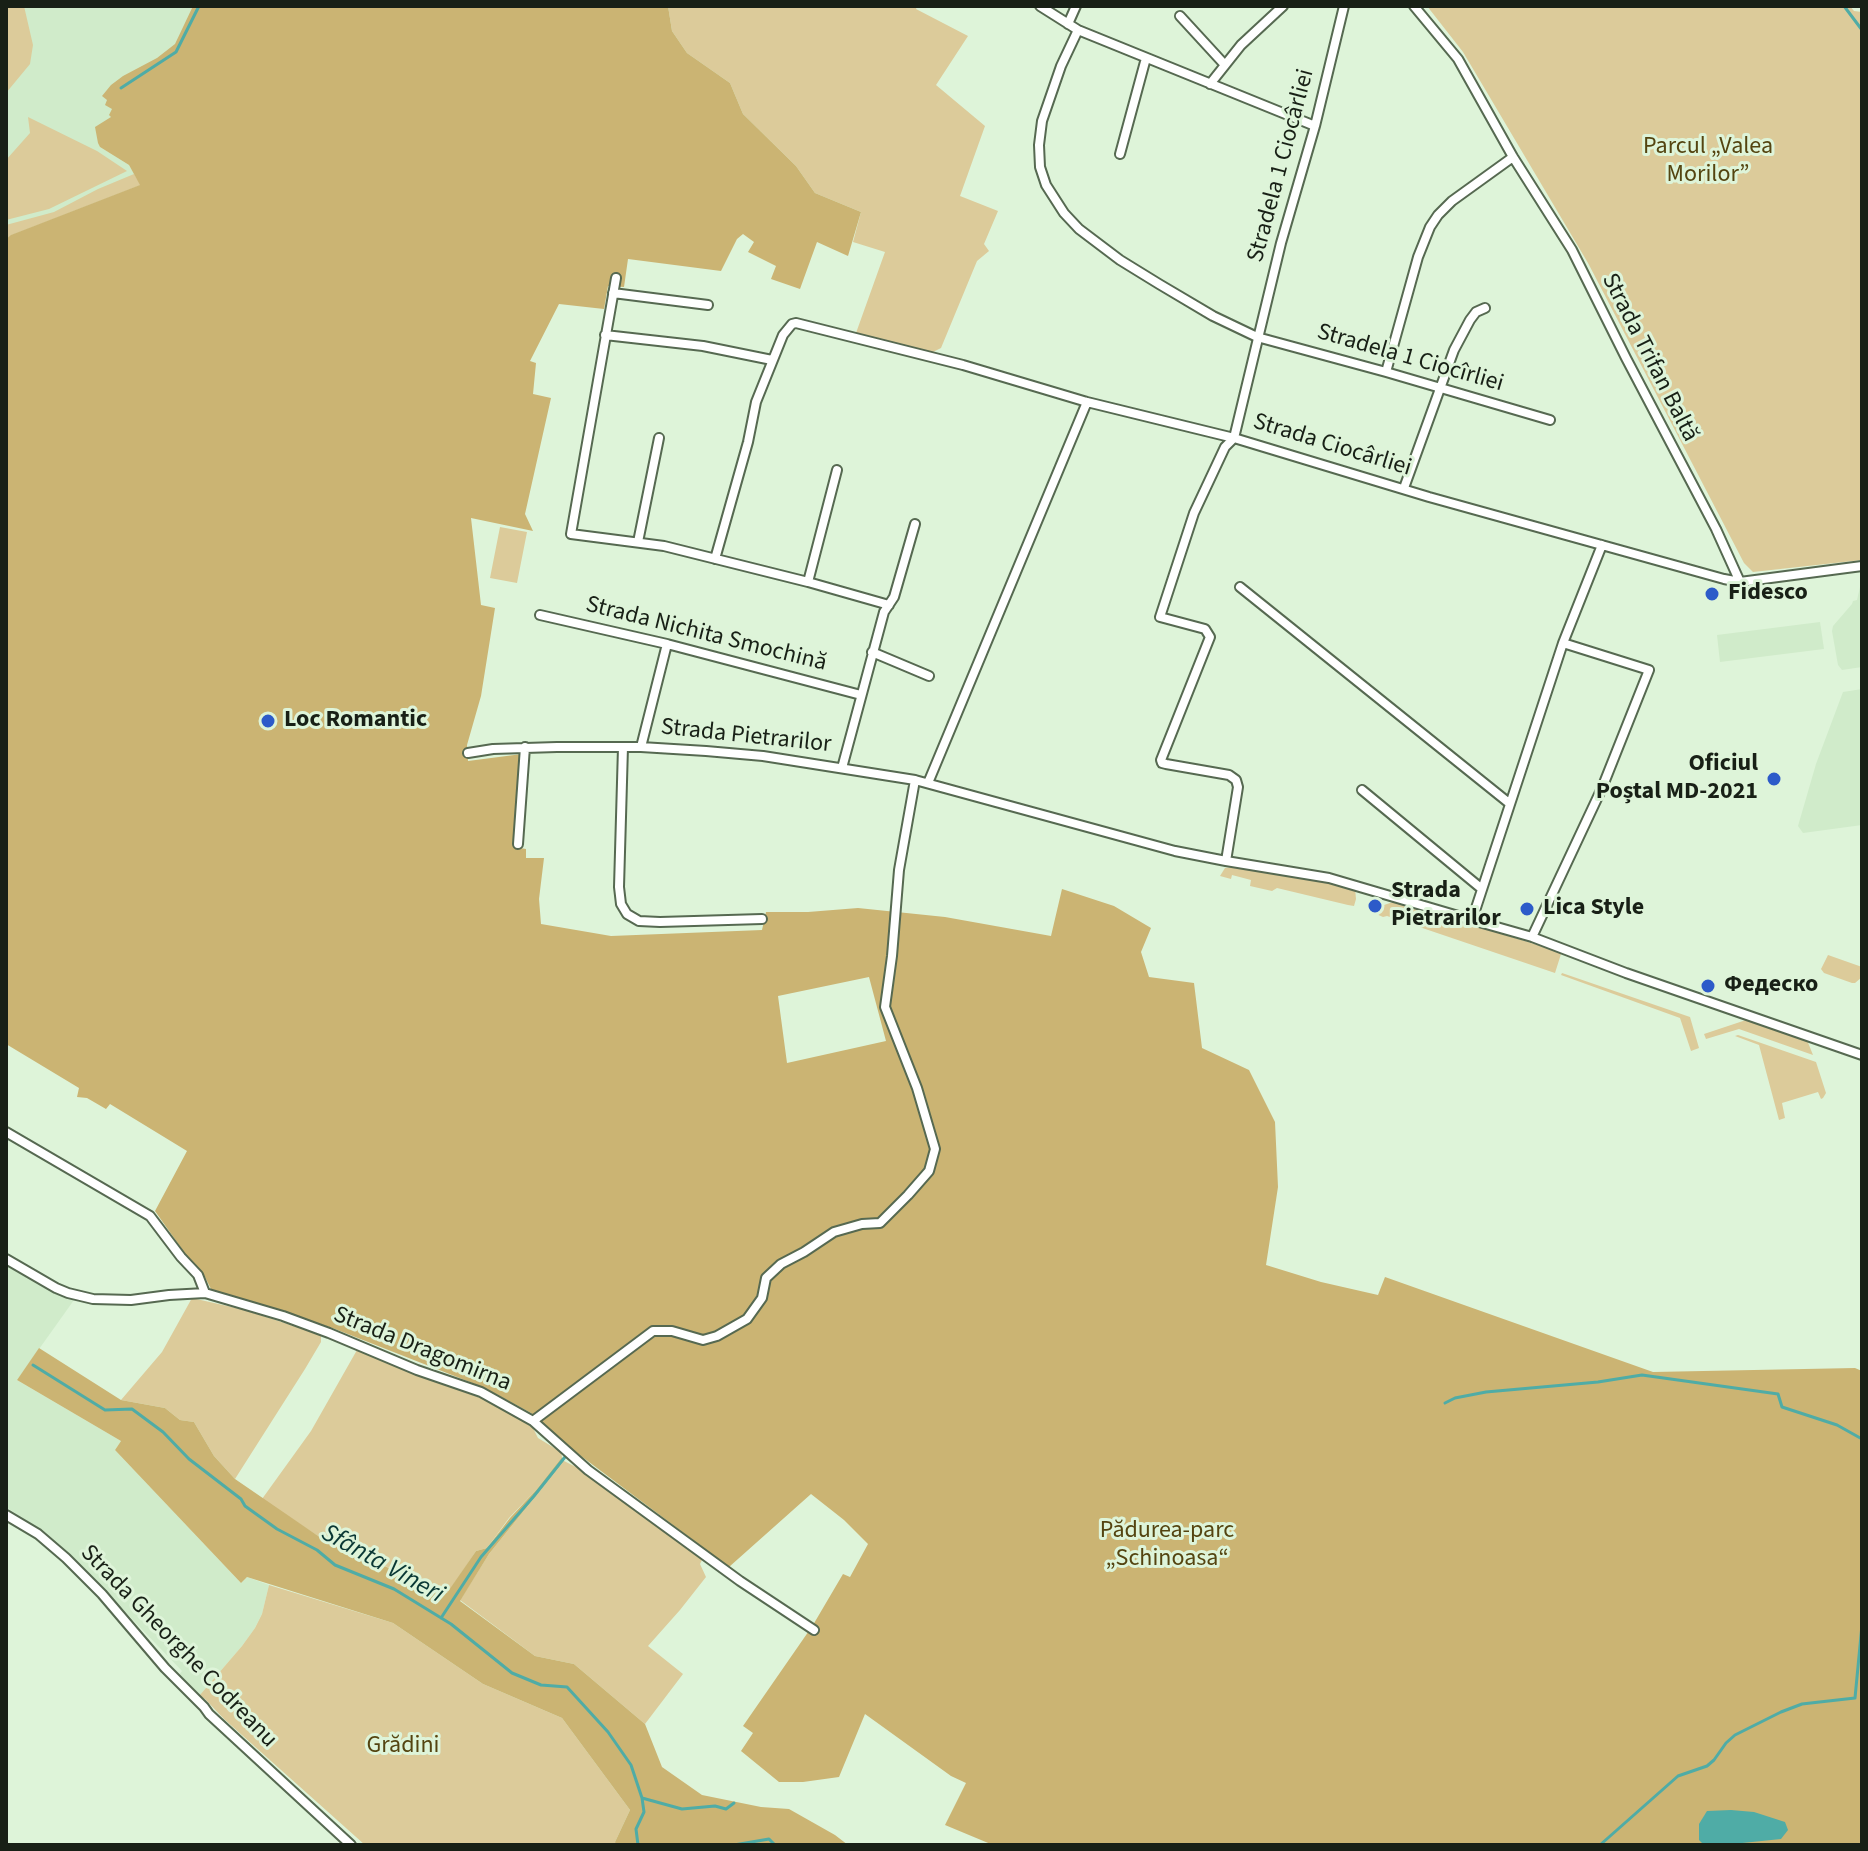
<!DOCTYPE html>
<html>
<head>
<meta charset="utf-8">
<style>
	body { margin:0 }
	#map { position:relative; width:1868px; height:1851px; overflow:hidden; background:#def4d9; font-family:"Source Sans 3",sans-serif }
	canvas { display:block }
	.frame { position:absolute; inset:0; border:8px solid #182016; pointer-events:none }
</style>
</head>
<body>
<div id="map">
<canvas width="1868" height="1851"></canvas>
<div class="frame"></div>
</div>
<script>
const g = document.querySelector('canvas').getContext('2d');
g.lineJoin = 'round';
function fillPath(path, color) { g.fillStyle = color; g.fill(path, 'evenodd'); }
const poly = rows => new Path2D(rows.map(r => 'M' + r).join(''));
function stroke(path, color, width, dash) { g.strokeStyle = color; g.lineWidth = width; g.lineCap = dash ? 'butt' : 'round'; g.setLineDash(dash || []); g.stroke(path); }
function write(font, color, halo, rows, align = 'center') {
  g.font = font + ' "Source Sans 3",sans-serif'; g.lineWidth = 6; g.setLineDash([]); g.textBaseline = 'middle'; g.strokeStyle = halo; g.fillStyle = color; for (const [text, x, y, turn = 0] of rows) {
    g.save(); g.translate(x, y); g.rotate((+turn || 0) * Math.PI / 180); g.textAlign = isNaN(turn) ? turn : align; if (halo) g.strokeText(text, 0, 0); g.fillText(text, 0, 0); g.restore();
  }
}
fillPath(poly([
	[6,6,202,6,178,53,100,147,129,165,141,185,12,235,6,239],
	[1860,587,1862,587,1862,667,1842,670,1838,665,1832,631,1833,626,1852,604,1853,601,1857,600],
	[1820,622,1824,649,1720,662,1717,635],
	[1862,689,1862,825,1803,833,1798,826,1816,764,1843,692],
	[6,1264,58,1294,74,1300,17,1380,121,1441,115,1450,241,1583,247,1577,269,1585,262,1614,255,1628,242,1646,199,1696,179,1675,182,1671,82,1567,39,1529,6,1507]
]), '#d0ebca');
fillPath(poly([
	[6,6,24,6,33,45,30,64,6,93,6,18,8,16,6,14],
	[668,6,917,6,916,9,968,36,936,85,985,126,960,196,998,211,984,244,989,251,977,261,941,348,931,353,856,333,885,252,853,242,861,212,815,193,796,166,743,114,730,83,687,53,672,31],
	[1427,6,1850,6,1854,11,1862,12,1862,560,1753,572,1744,563,1588,263,1463,52],
	[28,117,97,151,127,171,49,209,6,220,6,160,30,133],
	[134,174,141,185,12,235,6,239,6,225,54,212,98,189],
	[500,527,527,532,517,583,490,578],
	[1234,867,1338,884,1355,888,1356,899,1354,906,1348,905,1277,888,1272,891,1250,886,1251,880,1232,875,1231,879,1220,876,1225,868],
	[1396,901,1557,951,1561,954,1555,973,1387,916,1383,917,1374,913,1381,906],
	[1828,955,1862,967,1862,977,1855,983,1852,983,1824,973,1821,969],
	[1562,973,1690,1017,1699,1048,1691,1051,1680,1018,1561,975],
	[1749,1019,1807,1040,1813,1055,1739,1029,1706,1039,1704,1034],
	[1738,1035,1816,1062,1826,1093,1823,1098,1821,1099,1818,1092,1782,1103,1785,1118,1779,1120,1759,1045,1735,1036],
	[192,1298,245,1310,321,1335,321,1342,305,1369,235,1479,214,1456,194,1422,180,1420,165,1408,121,1400,162,1352],
	[357,1350,415,1374,481,1398,508,1411,533,1428,538,1438,561,1452,562,1457,537,1489,509,1518,487,1548,476,1551,448,1593,324,1540,262,1499,311,1431],
	[564,1461,580,1469,703,1558,700,1564,706,1577,680,1610,648,1646,683,1674,645,1724,574,1664,535,1656,460,1600,489,1554],
	[269,1585,393,1623,483,1684,562,1718,630,1810,615,1842,616,1845,365,1845,224,1719,205,1699,199,1696,242,1646,255,1628,262,1614]
]), '#dccb9a');
fillPath(poly([
	[193,6,668,6,672,31,687,53,730,83,743,114,796,166,815,193,861,212,848,256,817,242,800,289,771,279,776,266,748,252,754,242,743,234,737,239,721,271,628,259,624,287,608,286,604,309,559,304,530,361,536,363,533,394,551,398,525,514,533,531,471,518,481,605,495,608,481,696,467,745,468,761,522,754,519,803,516,806,514,847,526,849,526,858,544,858,539,899,541,924,611,936,762,930,766,912,808,912,858,908,945,917,1051,936,1062,889,1114,906,1151,928,1141,952,1149,977,1194,983,1202,1048,1249,1070,1275,1122,1278,1187,1266,1265,1321,1282,1378,1295,1385,1277,1653,1372,1855,1368,1862,1371,1862,1845,993,1845,945,1825,966,1783,951,1776,865,1714,839,1777,803,1782,779,1782,741,1751,753,1733,743,1726,813,1625,843,1574,850,1577,868,1544,844,1520,811,1494,729,1567,577,1453,531,1413,485,1388,335,1329,272,1308,212,1291,205,1277,186,1255,155,1211,187,1151,110,1104,106,1109,87,1098,77,1097,79,1088,6,1044,6,239,11,235,140,185,129,165,100,147,98,143,95,127,111,117,109,115,112,109,105,105,107,100,102,96,111,85,123,76,157,58,175,44],
	[869,977,886,1041,787,1063,778,996],
	[39,1348,121,1400,165,1408,180,1420,194,1422,214,1456,235,1479,324,1540,447,1593,476,1551,487,1548,510,1518,537,1489,562,1457,564,1461,489,1554,460,1601,535,1656,574,1664,645,1724,662,1767,702,1795,761,1807,789,1809,835,1835,848,1845,616,1845,615,1842,630,1810,562,1718,483,1684,393,1623,247,1577,241,1583,115,1450,121,1441,17,1380]
]), '#cbb473');
fillPath(poly([
	[1731,1810,1754,1812,1785,1822,1788,1830,1781,1839,1723,1845,1704,1845,1699,1840,1699,1824,1707,1811]
]), '#4faca6');
stroke(poly([
	[1844,6,1862,30],
	[121,88,176,52,199,6],
	[33,1365,105,1410,132,1409,163,1432,189,1459,241,1499,245,1506,277,1529,317,1550,335,1565,394,1589,451,1624,512,1673,541,1685,567,1687,608,1732,631,1765,642,1798,644,1812,636,1829,638,1845],
	[1445,1403,1455,1398,1486,1392,1598,1382,1642,1375,1778,1394,1782,1407,1837,1425,1862,1439],
	[441,1618,481,1557,534,1496,565,1457],
	[642,1798,682,1809,715,1806,726,1809,734,1803],
	[734,1845,769,1839,775,1845],
	[1600,1845,1678,1776,1707,1766,1714,1760,1726,1743,1735,1735,1781,1712,1802,1704,1855,1698,1862,1625]
]), '#4faca6', 3);
const minor = poly([
	[1040,6,1078,30,1315,126],
	[1414,6,1458,59,1513,157,1572,250,1626,358,1716,529,1740,582],
	[1180,16,1225,65],
	[1068,24,1076,6],
	[1078,30,1061,66,1042,121,1039,145,1040,167,1046,185,1064,213,1079,229,1120,260,1159,284,1213,316,1257,337,1386,372,1550,420],
	[1210,84,1241,45,1283,6],
	[1120,154,1146,58],
	[616,278,571,534,664,546,808,582,889,605],
	[613,293,708,305],
	[605,335,703,346,772,360],
	[1386,372,1418,257,1430,227,1438,215,1452,201,1513,157],
	[1404,488,1454,350,1470,320,1476,312,1485,308],
	[638,542,659,438],
	[715,559,748,442,756,402,783,335,792,324,796,323,963,365,1087,402,1234,438,1429,497,1724,579,1740,582,1862,566],
	[808,582,837,470],
	[1240,587,1509,803],
	[540,615,667,644,861,695],
	[1563,643,1602,545],
	[872,652,929,676],
	[623,747,619,887,621,904,627,914,639,921,660,922,762,919],
	[641,747,667,644],
	[468,753,493,749,557,747,641,747,706,751,763,756,915,780,1175,851,1226,861,1329,878,1472,920,1532,937,1626,973,1862,1055],
	[842,768,884,612,894,597,915,524],
	[928,783,1087,402],
	[1362,790,1482,889],
	[518,844,525,747],
	[1226,861,1238,787,1236,780,1229,775,1166,764,1162,763,1161,760,1210,637,1205,629,1160,617,1194,513,1225,447,1234,438,1281,243,1315,126,1344,6],
	[1472,920,1563,643,1649,670,1602,788,1532,937],
	[6,1132,150,1216,181,1257,198,1275,205,1293],
	[6,1259,56,1288,68,1293,93,1299,131,1300,169,1295,205,1293,283,1316,329,1333,417,1370,481,1392,533,1421,588,1470,740,1581,814,1630],
	[533,1421,653,1331,672,1331,703,1340,717,1336,747,1319,762,1298,766,1278,781,1264,804,1252,834,1232,862,1224,880,1223,908,1195,929,1171,935,1149,917,1088,885,1007,892,956,899,870,915,780],
	[6,1515,38,1534,66,1558,102,1594,165,1668,204,1707,209,1714,351,1845]
]);
stroke(minor, '#566951', 12);
stroke(minor, '#fff', 8);
for (const [x, y, r, color] of [
	[1712,594,8,"#2d5bc9"],
	[268,721,8,"#2d5bc9"],
	[1774,779,8,"#2d5bc9"],
	[1375,906,8,"#2d5bc9"],
	[1527,909,8,"#2d5bc9"],
	[1708,986,8,"#2d5bc9"]
]) { const dot = new Path2D(); dot.arc(x, y, r, 0, 2 * Math.PI); g.fillStyle = color; g.fill(dot); stroke(dot, '#def4d9', 3); }
write('24px', '#544410', '#def4d9', [
	["Parcul „Valea",1708,148],
	["Morilor”",1708,176],
	["Pădurea-parc",1167,1532],
	["„Schinoasa“",1167,1560],
	["Grădini",403,1747]
]);
write('24px', '#182016', '#def4d9', [
	["Stradela 1 Ciocârliei",1282,166,-75],
	["Strada Trifan Baltă",1649,358,63],
	["Stradela 1 Ciocîrliei",1410,359,16],
	["Strada Ciocârliei",1332,446,17],
	["Strada Nichita Smochină",706,635,14],
	["Strada Pietrarilor",746,737,6],
	["Strada Dragomirna",422,1350,22],
	["Strada Gheorghe Codreanu",178,1647,46]
]);
write('bold 24px', '#182016', '#def4d9', [
	["Fidesco",1728,594],
	["Loc Romantic",284,721],
	["Oficiul",1758,765,"right"],
	["Poștal MD-2021",1758,793,"right"],
	["Strada",1391,892],
	["Pietrarilor",1391,920],
	["Lica Style",1543,909],
	["Федеско",1724,986]
], 'left');
write('italic 26px', '#093734', '#def4d9', [
	["Sfânta Vineri",382,1565,29]
]);
</script>
</body>
</html>
